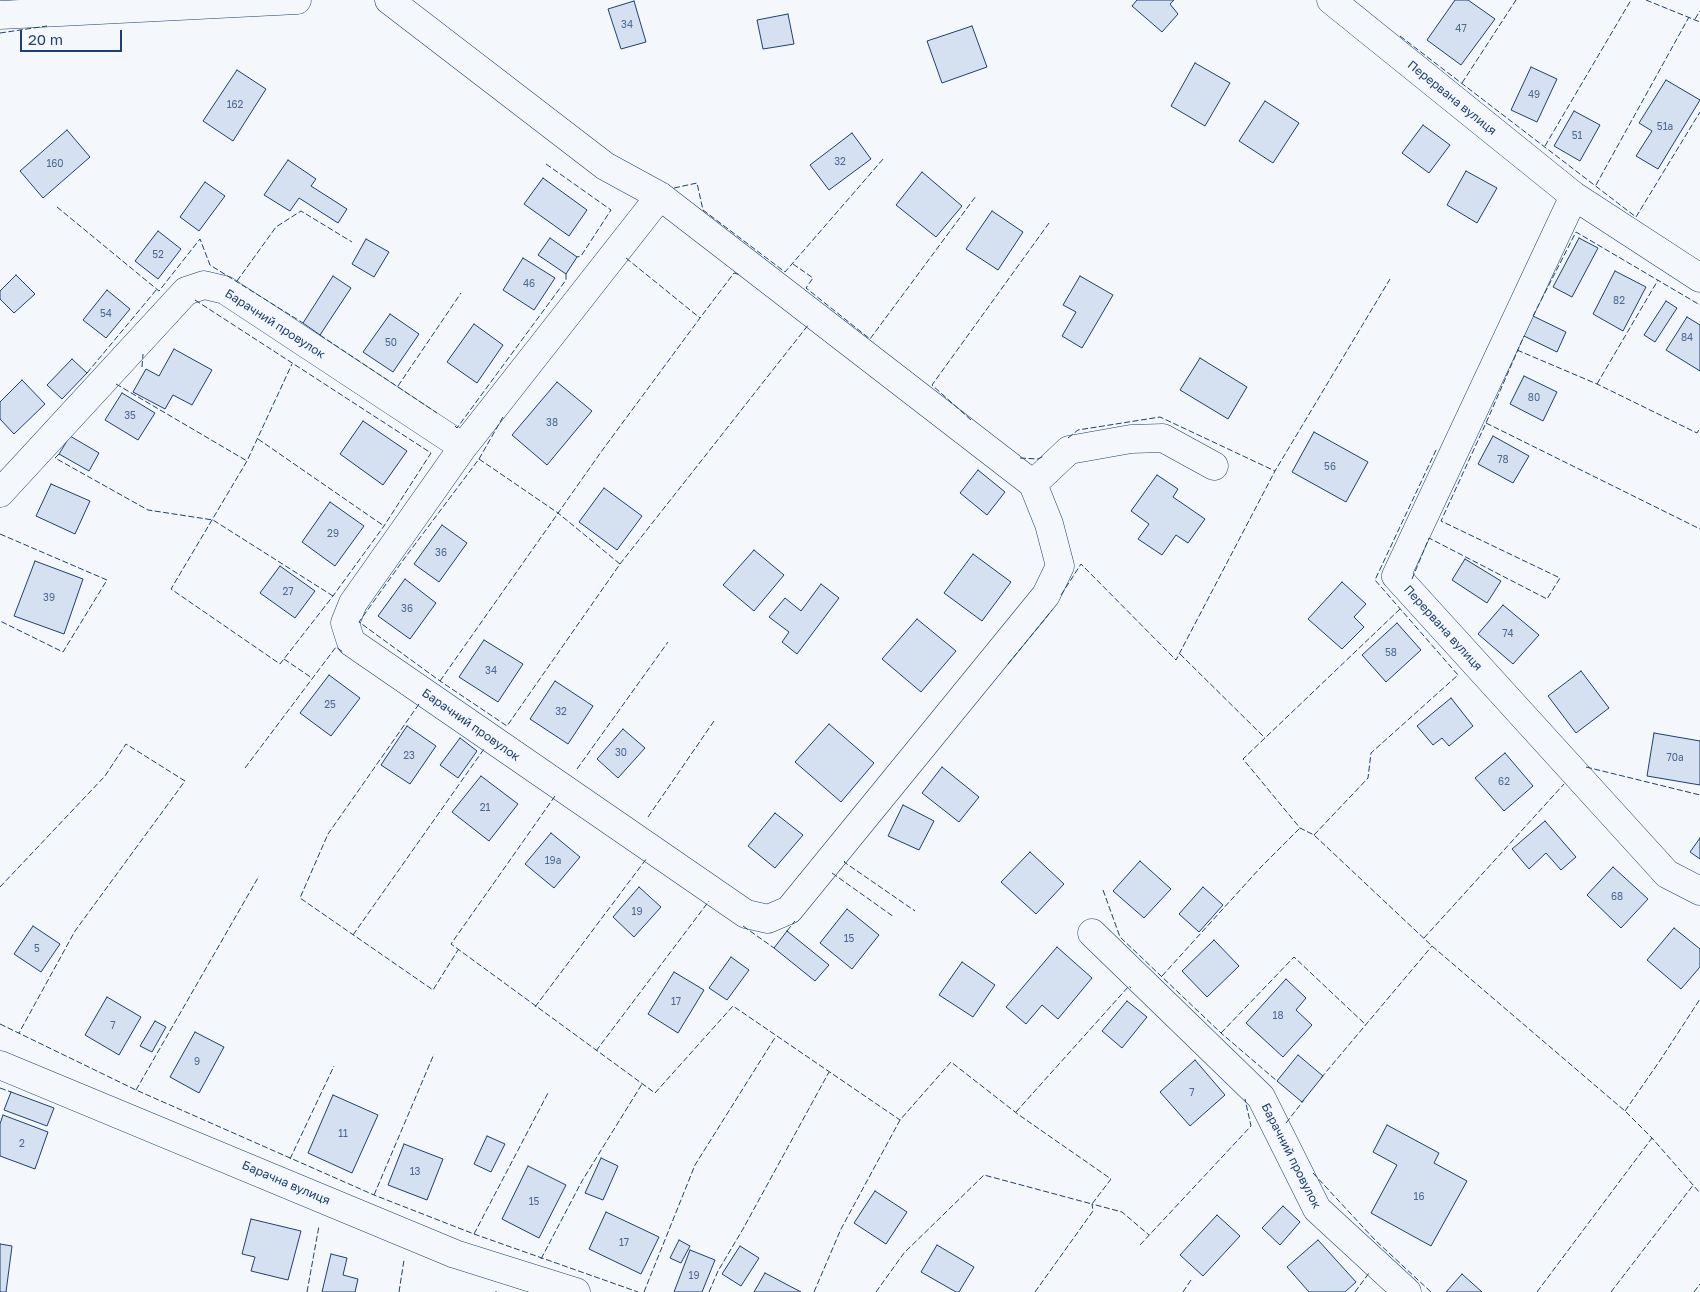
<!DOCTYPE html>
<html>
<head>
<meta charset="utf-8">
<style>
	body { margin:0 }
	#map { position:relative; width:1700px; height:1292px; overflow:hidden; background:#f4f7fb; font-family:"Golos Text",sans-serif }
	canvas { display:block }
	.scale { position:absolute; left:20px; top:30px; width:102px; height:22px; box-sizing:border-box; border:2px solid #1d3f73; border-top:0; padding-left:6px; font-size:15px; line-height:18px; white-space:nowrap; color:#1d3f73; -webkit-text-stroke:4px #f4f7fb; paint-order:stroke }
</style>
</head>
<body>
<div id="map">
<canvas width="1700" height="1292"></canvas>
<div class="scale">20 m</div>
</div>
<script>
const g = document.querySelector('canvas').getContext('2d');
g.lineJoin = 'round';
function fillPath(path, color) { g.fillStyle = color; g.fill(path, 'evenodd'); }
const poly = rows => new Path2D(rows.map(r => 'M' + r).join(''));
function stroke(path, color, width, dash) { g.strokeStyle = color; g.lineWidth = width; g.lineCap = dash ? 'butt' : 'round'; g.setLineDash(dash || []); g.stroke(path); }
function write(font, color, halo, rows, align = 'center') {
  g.font = font + ' "Golos Text",sans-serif'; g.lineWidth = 4; g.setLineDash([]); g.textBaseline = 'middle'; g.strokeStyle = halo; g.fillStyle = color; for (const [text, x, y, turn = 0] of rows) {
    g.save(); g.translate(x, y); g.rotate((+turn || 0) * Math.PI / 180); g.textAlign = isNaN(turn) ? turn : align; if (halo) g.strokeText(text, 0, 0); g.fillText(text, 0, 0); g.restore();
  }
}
const building = poly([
	[1137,0,1174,0,1170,4,1178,14,1162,32,1132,6,1137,0],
	[1455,0,1468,0,1495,19,1461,65,1427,40,1455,0],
	[634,1,646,42,621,49,608,9,634,1],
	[788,14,794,44,763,49,757,20,788,14],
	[972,26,987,67,942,83,927,41,972,26],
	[1195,63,1230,83,1205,126,1171,106,1195,63],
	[1531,67,1557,79,1537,122,1511,110,1531,67],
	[237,70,266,89,233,141,203,121,237,70],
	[1666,80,1700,100,1658,169,1636,156,1652,131,1639,123,1666,80],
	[1265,101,1299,123,1273,163,1239,141,1265,101],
	[1574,111,1600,125,1580,161,1554,146,1574,111],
	[1423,125,1450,145,1429,173,1402,153,1423,125],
	[67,130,90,157,43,198,20,171,67,130],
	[852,133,871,159,829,190,810,165,852,133],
	[288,160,316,179,311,186,347,209,338,223,299,198,290,211,264,195,288,160],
	[1466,171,1497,188,1477,223,1447,205,1466,171],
	[922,172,962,206,936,237,896,205,922,172],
	[543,178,587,210,569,236,524,204,543,178],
	[205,182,225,196,199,231,180,217,205,182],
	[992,211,1023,232,998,270,966,249,992,211],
	[158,231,181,249,158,279,135,261,158,231],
	[550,238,577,257,566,274,538,255,550,238],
	[1579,238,1598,248,1572,297,1553,287,1579,238],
	[366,239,389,252,374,277,352,264,366,239],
	[523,258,555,278,534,310,503,290,523,258],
	[1615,271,1646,287,1623,331,1593,314,1615,271],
	[16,275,35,294,14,313,0,299,0,291,16,275],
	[333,276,351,288,320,335,303,323,333,276],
	[1080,276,1113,295,1082,348,1062,336,1076,312,1063,305,1080,276],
	[107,290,130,309,106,338,83,320,107,290],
	[1666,301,1677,308,1655,342,1644,335,1666,301],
	[390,314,419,334,393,372,363,352,390,314],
	[1533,316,1566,332,1557,352,1524,336,1533,316],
	[1687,317,1700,325,1700,371,1666,350,1687,317],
	[474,324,503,345,477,383,447,362,474,324],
	[174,349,212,370,192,405,173,395,165,409,133,392,146,369,159,376,174,349],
	[1200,358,1247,387,1228,419,1180,390,1200,358],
	[72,359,87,373,62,399,47,385,72,359],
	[1524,376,1557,392,1543,421,1510,404,1524,376],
	[22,380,45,404,14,434,0,419,0,402,22,380],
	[557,382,592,411,547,465,512,435,557,382],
	[122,393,155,413,138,440,105,420,122,393],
	[363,421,407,451,383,485,340,454,363,421],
	[1314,432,1368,462,1346,502,1292,472,1314,432],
	[70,436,99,453,89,471,59,454,70,436],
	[1493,436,1529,456,1513,483,1478,464,1493,436],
	[978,470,1005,492,987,515,960,493,978,470],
	[1157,475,1178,489,1173,497,1205,519,1188,543,1176,535,1162,555,1138,539,1149,524,1131,511,1157,475],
	[51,484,90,501,75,534,36,516,51,484],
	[604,488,642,516,617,550,579,522,604,488],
	[330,502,364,526,335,566,302,542,330,502],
	[442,525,467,543,439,582,414,564,442,525],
	[754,550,784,575,754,611,723,585,754,550],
	[973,554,1011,582,982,621,944,593,973,554],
	[1465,559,1501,581,1487,603,1452,580,1465,559],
	[35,561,83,579,64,634,14,616,35,561],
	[280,566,315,591,295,618,260,593,280,566],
	[405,579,436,603,410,639,378,616,405,579],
	[1342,582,1366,604,1354,617,1364,627,1342,649,1308,619,1342,582],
	[821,584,839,598,797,654,782,642,789,632,769,617,785,598,801,611,821,584],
	[1503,605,1539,635,1513,664,1478,634,1503,605],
	[917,619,956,651,921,692,882,659,917,619],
	[1397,623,1421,650,1386,682,1362,655,1397,623],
	[484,640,523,664,498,702,459,677,484,640],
	[1581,671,1609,708,1576,733,1548,696,1581,671],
	[329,675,360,698,331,736,300,713,329,675],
	[555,681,593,706,568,744,530,719,555,681],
	[1451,698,1473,726,1449,746,1442,738,1433,745,1417,726,1451,698],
	[829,724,874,763,841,802,795,762,829,724],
	[407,726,436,746,410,784,381,765,407,726],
	[623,729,645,748,618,778,597,759,623,729],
	[1654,733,1700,741,1700,785,1647,776,1654,733],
	[460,738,477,751,458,778,440,765,460,738],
	[1505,753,1533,786,1504,811,1475,778,1505,753],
	[942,767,979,797,959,822,922,793,942,767],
	[481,776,518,804,489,841,452,812,481,776],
	[903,805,934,821,919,850,888,836,903,805],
	[775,813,803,835,775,868,748,846,775,813],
	[1545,821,1576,857,1561,870,1546,853,1529,869,1512,849,1545,821],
	[551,833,580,857,554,888,525,864,551,833],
	[1700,838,1700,859,1690,852,1700,838],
	[1030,852,1064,884,1036,914,1001,882,1030,852],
	[1140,861,1171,889,1144,918,1113,891,1140,861],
	[1613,867,1648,899,1621,928,1587,895,1613,867],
	[639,887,661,907,634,937,613,917,639,887],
	[1203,887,1223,905,1199,932,1179,914,1203,887],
	[847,909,879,935,852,969,820,943,847,909],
	[33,926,60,944,41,972,14,954,33,926],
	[1674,928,1700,949,1700,967,1681,989,1647,960,1674,928],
	[787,931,829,965,815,981,774,948,787,931],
	[1214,940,1239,966,1207,997,1182,971,1214,940],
	[1057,947,1092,978,1058,1019,1042,1005,1026,1024,1006,1007,1057,947],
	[731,957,749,970,727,1000,709,988,731,957],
	[962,962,995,985,973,1017,939,995,962,962],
	[674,972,704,990,678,1033,648,1014,674,972],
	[1286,979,1306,998,1296,1010,1312,1025,1283,1057,1246,1023,1286,979],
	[107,997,141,1017,119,1055,85,1035,107,997],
	[1127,1001,1147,1017,1122,1048,1102,1031,1127,1001],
	[155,1021,166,1027,152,1052,140,1046,155,1021],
	[195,1032,224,1047,199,1093,170,1077,195,1032],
	[1298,1055,1323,1076,1302,1102,1277,1081,1298,1055],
	[1195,1060,1225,1095,1190,1126,1160,1092,1195,1060],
	[11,1092,54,1108,47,1126,4,1110,11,1092],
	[333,1095,378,1115,352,1173,308,1153,333,1095],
	[3,1115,48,1132,35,1169,0,1156,0,1124,3,1115],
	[1387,1125,1439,1153,1434,1163,1467,1181,1431,1246,1371,1213,1397,1165,1373,1152,1387,1125],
	[487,1136,505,1144,491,1172,474,1164,487,1136],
	[404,1144,443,1159,427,1200,388,1185,404,1144],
	[601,1158,618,1166,603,1200,585,1193,601,1158],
	[528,1166,566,1185,539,1238,502,1219,528,1166],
	[875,1191,907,1212,886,1244,854,1223,875,1191],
	[1283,1206,1300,1222,1280,1245,1262,1228,1283,1206],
	[606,1212,659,1237,641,1274,589,1249,606,1212],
	[1217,1215,1240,1236,1203,1276,1180,1255,1217,1215],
	[251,1219,301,1231,288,1280,251,1271,255,1257,242,1254,251,1219],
	[679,1240,690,1246,681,1263,670,1258,679,1240],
	[1318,1240,1356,1282,1345,1292,1309,1292,1287,1267,1318,1240],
	[0,1244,12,1246,6,1292,0,1292,0,1244],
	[937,1245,974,1267,959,1292,956,1292,921,1272,937,1245],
	[740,1246,759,1258,741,1286,722,1274,740,1246],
	[690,1250,715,1260,702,1292,674,1292,690,1250],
	[331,1254,347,1258,343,1275,358,1279,355,1292,322,1292,331,1254],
	[765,1273,801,1292,754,1292,765,1273],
	[1462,1274,1482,1292,1446,1292,1462,1274]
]);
fillPath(building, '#d5e0f0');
stroke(building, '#1d3f73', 1);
const minor = poly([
	[389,0,605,166,660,196,1033,484,1049,524,1060,566,1046,595,789,910,768,919,746,914,351,642,345,623,353,603,463,447,660,196],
	[1331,0,1574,196,1700,278],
	[0,15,297,0],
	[1574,196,1396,576,1667,874,1700,891],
	[1033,484,1069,450,1131,439,1163,438,1214,466],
	[0,493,186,291,204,285,225,290,463,447],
	[1092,933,1261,1097,1317,1209,1407,1292],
	[0,1065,455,1254,576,1292]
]);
stroke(minor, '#1d3f73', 29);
stroke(minor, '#f4f7fb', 28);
stroke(poly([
	[1646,0,1700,22],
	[1695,19,1700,11],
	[0,33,47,26],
	[1400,36,1636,217,1700,112],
	[1462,83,1516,0],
	[1545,146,1631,0],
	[546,164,611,210,581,256,577,257],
	[1596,185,1689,17],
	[674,188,697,183,703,210,785,272,884,158],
	[57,207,159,291,200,239,210,265,303,323],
	[626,258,700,318],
	[793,264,813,278,806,288,870,339,976,196],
	[237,281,276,227,301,211,352,242],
	[195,300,431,453,384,526,333,596,280,664,171,589,247,461,292,364],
	[1533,316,1576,232,1700,305],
	[320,335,437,413],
	[1517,350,1597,384,1697,433,1700,428],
	[142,367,143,354],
	[87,373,157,289],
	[116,384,247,461],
	[1597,384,1658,280],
	[398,386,461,293],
	[503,417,479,459,404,559,359,622,440,681,507,726,620,564,809,324],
	[971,420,932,385,1049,223],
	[1486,423,1700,529],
	[455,426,457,428,566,280,566,274],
	[1068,438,1078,430,1160,417,1275,471],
	[258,439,384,526],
	[59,454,55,458,148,510,213,520,333,596],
	[1020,458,1038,459,1044,456],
	[479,459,558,513,620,564],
	[0,534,107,580,63,652,0,621],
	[1412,579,1429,538,1547,599,1560,578,1441,521,1486,423,1524,336],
	[1061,595,1081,564,1176,660,1275,471,1390,279],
	[1400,609,1243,759,1300,828,1314,835,1432,946,1625,1111,1652,1138,1700,1193],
	[1180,654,1265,738],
	[284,659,312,678],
	[1008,664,1045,619,1052,610],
	[440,681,601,452,700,318,734,273,741,275],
	[419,704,328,834,300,898,433,990,458,950],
	[1586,767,1700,795],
	[245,768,336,647,343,652],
	[577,769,668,642],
	[555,796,451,944,655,1093,733,1006,900,1120],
	[648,817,714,721],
	[1314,835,1368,778,1371,753,1458,675,1375,580,1437,448],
	[845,861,844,862,915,911],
	[832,873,894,917],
	[0,887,105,776,126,744,185,781,75,931,19,1033],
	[1103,890,1120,937,1221,1033,1277,1081],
	[743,926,774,948],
	[787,931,795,921],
	[353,935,484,749],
	[1424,938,1564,784],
	[1162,976,1261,867,1300,828],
	[535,1007,647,858],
	[0,1024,136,1090,374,1195,474,1234,638,1292],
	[1221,1033,1294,957,1366,1025],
	[596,1051,709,901],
	[1321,1078,1432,946],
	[0,1088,11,1092],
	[136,1090,259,876],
	[1625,1111,1661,1059,1700,999],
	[1016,1112,1129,986,1131,988],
	[1286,1123,1304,1100],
	[290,1159,334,1066],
	[1313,1173,1375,1240,1431,1292],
	[374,1195,434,1054],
	[474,1234,548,1093],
	[1140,1245,1251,1126,1245,1099],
	[541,1259,582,1181,642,1084],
	[307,1292,319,1226],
	[399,1292,404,1260],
	[496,1292,496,1291],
	[644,1292,695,1165,776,1036],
	[709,1292,718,1271,743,1229,829,1072],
	[814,1292,841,1229,900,1120,951,1062,1019,1115,1111,1179,1092,1204,984,1175,904,1253,876,1292],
	[1035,1292,1093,1211,1092,1204,1122,1212,1149,1235],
	[1183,1292,1191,1280],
	[1355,1292,1369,1273,1370,1274],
	[1537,1292,1652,1138],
	[1611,1292,1694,1184],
	[1694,1292,1700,1284]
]), '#1d3f73', 1, [6, 2.5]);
write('10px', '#4b6792', null, [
	["34",627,25],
	["47",1461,29],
	["49",1534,95],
	["162",235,105],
	["51а",1665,127],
	["51",1577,136],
	["32",840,162],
	["160",55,164],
	["52",158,255],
	["46",529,284],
	["82",1619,301],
	["54",106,314],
	["84",1687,338],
	["50",391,343],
	["80",1534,398],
	["35",130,416],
	["38",552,423],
	["78",1503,460],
	["56",1330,467],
	["29",333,534],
	["36",441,553],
	["27",288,592],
	["39",49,598],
	["36",407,609],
	["74",1508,634],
	["58",1391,653],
	["34",491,671],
	["25",330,705],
	["32",561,712],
	["30",621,753],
	["23",409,756],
	["70а",1675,758],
	["62",1504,782],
	["21",485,808],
	["19а",553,861],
	["68",1617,897],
	["19",637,912],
	["15",849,939],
	["5",37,949],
	["17",676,1002],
	["18",1278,1016],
	["7",113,1026],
	["9",197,1062],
	["7",1192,1093],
	["11",343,1134],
	["2",22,1144],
	["13",415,1172],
	["16",1419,1197],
	["15",534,1202],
	["17",624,1243],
	["19",694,1276]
]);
write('12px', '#1d3f73', '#f4f7fb', [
	["Перервана вулиця",1452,98,39],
	["Барачний провулок",275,324,33],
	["Перервана вулиця",1443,628,48],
	["Барачний провулок",471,725,35],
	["Барачний провулок",1291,1156,63],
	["Барачна вулиця",286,1183,23]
]);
</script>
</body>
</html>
